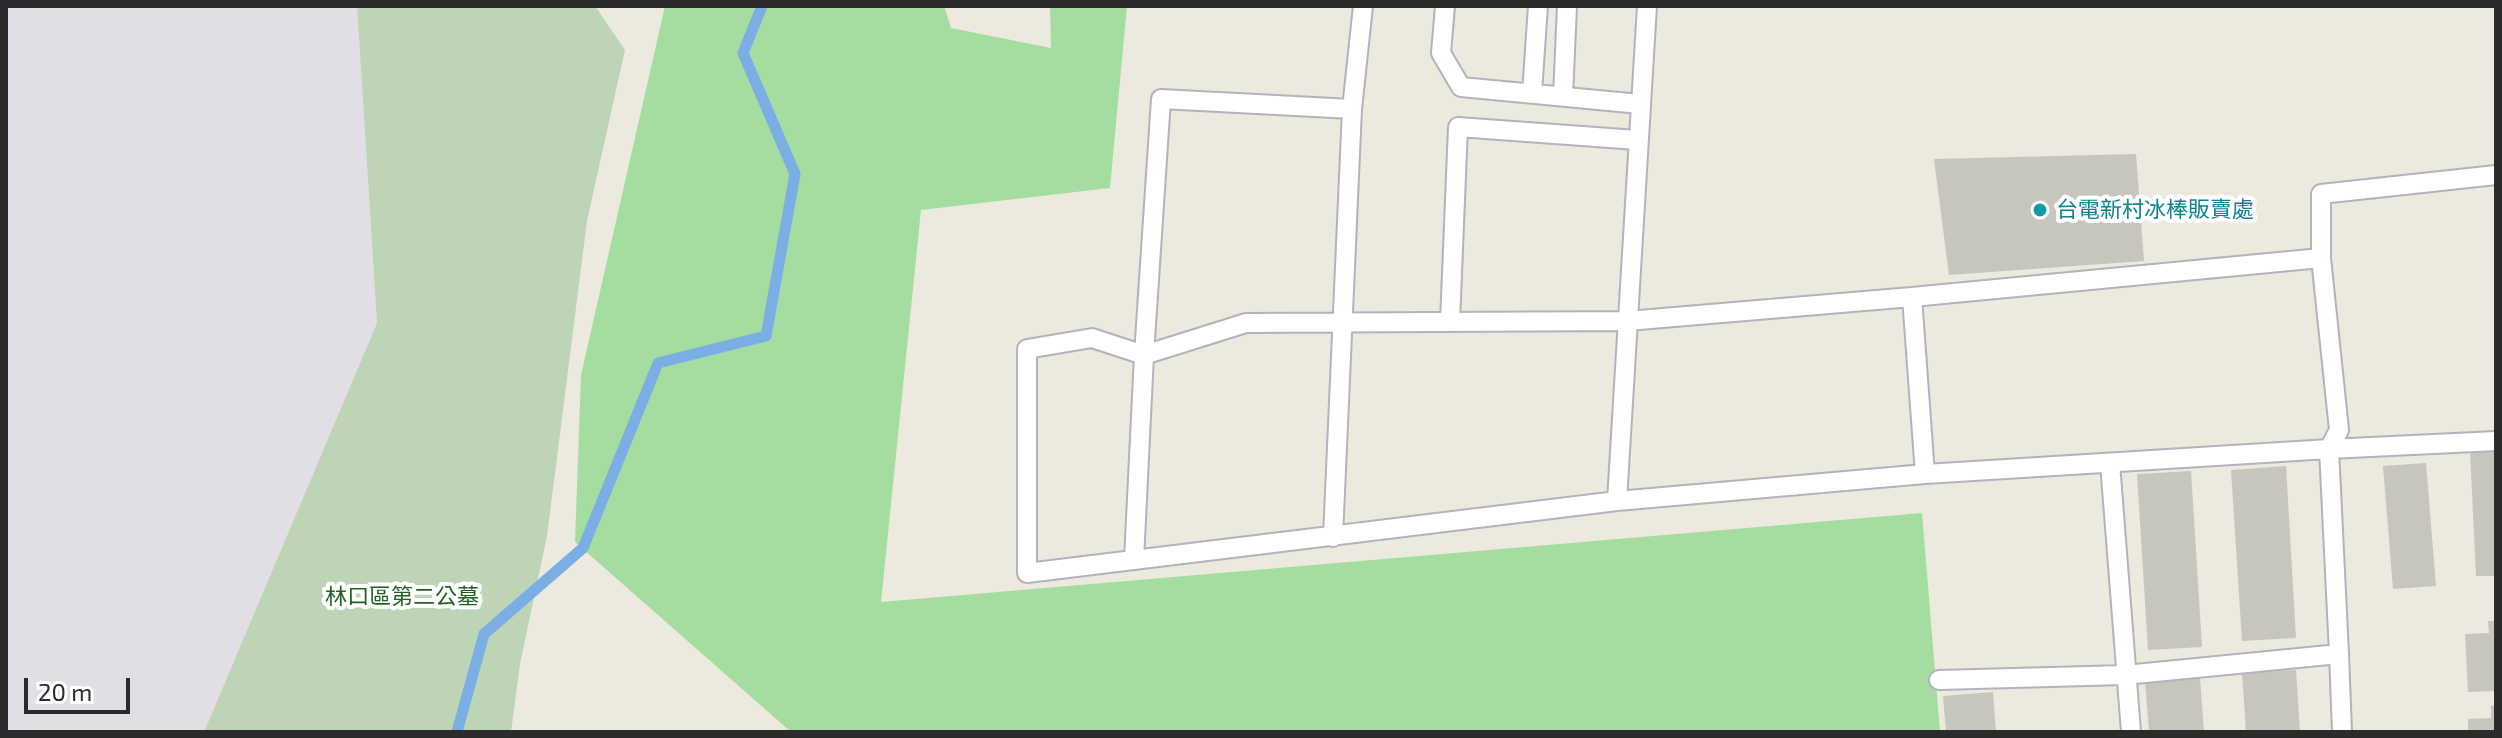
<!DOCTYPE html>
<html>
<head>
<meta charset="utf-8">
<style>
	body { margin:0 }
	#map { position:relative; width:2502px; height:738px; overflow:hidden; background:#ece9de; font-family:"Exo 2",sans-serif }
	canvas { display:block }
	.frame { position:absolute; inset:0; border:8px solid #2b2b2b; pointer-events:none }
	.scale { position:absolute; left:24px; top:678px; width:106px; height:36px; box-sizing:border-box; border:4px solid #2b2b2b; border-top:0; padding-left:10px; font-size:24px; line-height:28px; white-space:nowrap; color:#2b2b2b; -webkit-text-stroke:6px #fff; paint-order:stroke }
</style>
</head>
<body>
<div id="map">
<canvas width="2502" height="738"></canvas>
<div class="frame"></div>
<div class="scale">20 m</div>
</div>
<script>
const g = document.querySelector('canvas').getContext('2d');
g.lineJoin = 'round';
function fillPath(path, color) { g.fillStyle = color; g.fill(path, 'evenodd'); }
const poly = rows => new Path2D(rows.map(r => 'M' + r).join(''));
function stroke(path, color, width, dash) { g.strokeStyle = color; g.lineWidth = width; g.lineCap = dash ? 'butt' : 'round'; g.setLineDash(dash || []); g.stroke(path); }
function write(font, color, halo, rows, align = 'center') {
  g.font = font + ' "Exo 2","Noto Sans TC",sans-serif'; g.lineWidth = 8; g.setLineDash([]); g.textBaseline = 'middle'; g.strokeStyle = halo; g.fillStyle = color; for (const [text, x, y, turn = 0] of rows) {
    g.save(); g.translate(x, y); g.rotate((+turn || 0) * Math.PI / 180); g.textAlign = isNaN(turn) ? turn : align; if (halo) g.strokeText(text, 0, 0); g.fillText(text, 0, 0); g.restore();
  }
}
fillPath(poly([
	[6,6,357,6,377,323,204,732,6,732]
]), '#e2dee5');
fillPath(poly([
	[665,6,944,6,951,28,1051,48,1050,6,1127,6,1110,188,921,210,881,602,1922,513,1940,732,791,732,575,542,581,375]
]), '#a5dda0');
fillPath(poly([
	[357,6,595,6,625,50,587,221,547,536,520,664,511,732,204,732,377,323]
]), '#bed4b7');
stroke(poly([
	[457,732,484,634,583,548,658,363,766,336,795,174,743,53,762,6]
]), '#7aaee5', 11);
fillPath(poly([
	[2136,154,2144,261,1949,275,1934,159],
	[2496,450,2496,576,2476,576,2470,451],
	[2426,463,2436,586,2393,589,2383,466],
	[2286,466,2296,638,2242,641,2231,470],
	[2191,471,2202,647,2148,650,2137,474],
	[2488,621,2496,621,2496,691,2468,692,2465,634,2489,633],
	[2296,670,2300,732,2246,732,2242,673],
	[2200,678,2204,732,2149,732,2145,681],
	[1993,692,1996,732,1946,732,1943,696],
	[2496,705,2496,732,2468,732,2468,719,2491,718,2491,706]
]), '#c7c6be');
const lane = poly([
	[1445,6,1441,53,1461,87,1640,104],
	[1532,93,1538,6],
	[1563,96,1567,6],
	[2496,175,2321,194,2321,258,2339,430,2329,449,2496,441],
	[2321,258,1912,297,1627,321,1246,323,1144,355,1092,338,1027,349,1027,573,1617,501,1925,474,2329,449,2339,654],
	[1912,297,1925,474],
	[1450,322,1458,127,1637,140],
	[2110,463,2131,732],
	[1617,501,1647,6],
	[1333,537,1352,109],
	[1134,560,1144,355,1161,99,1352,109,1363,6],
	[1939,680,2125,675,2339,654,2342,732]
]);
stroke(lane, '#b3b2bd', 22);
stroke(lane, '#fff', 18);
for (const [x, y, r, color] of [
	[2040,210,8,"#0f9aa8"]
]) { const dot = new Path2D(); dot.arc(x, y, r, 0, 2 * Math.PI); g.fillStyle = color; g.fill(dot); stroke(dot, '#fff', 3); }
write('22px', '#0d838f', '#fff', [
	["台電新村冰棒販賣處",2056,210]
], 'left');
write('22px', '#216223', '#fff', [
	["林口區第二公墓",402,597]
]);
</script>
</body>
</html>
